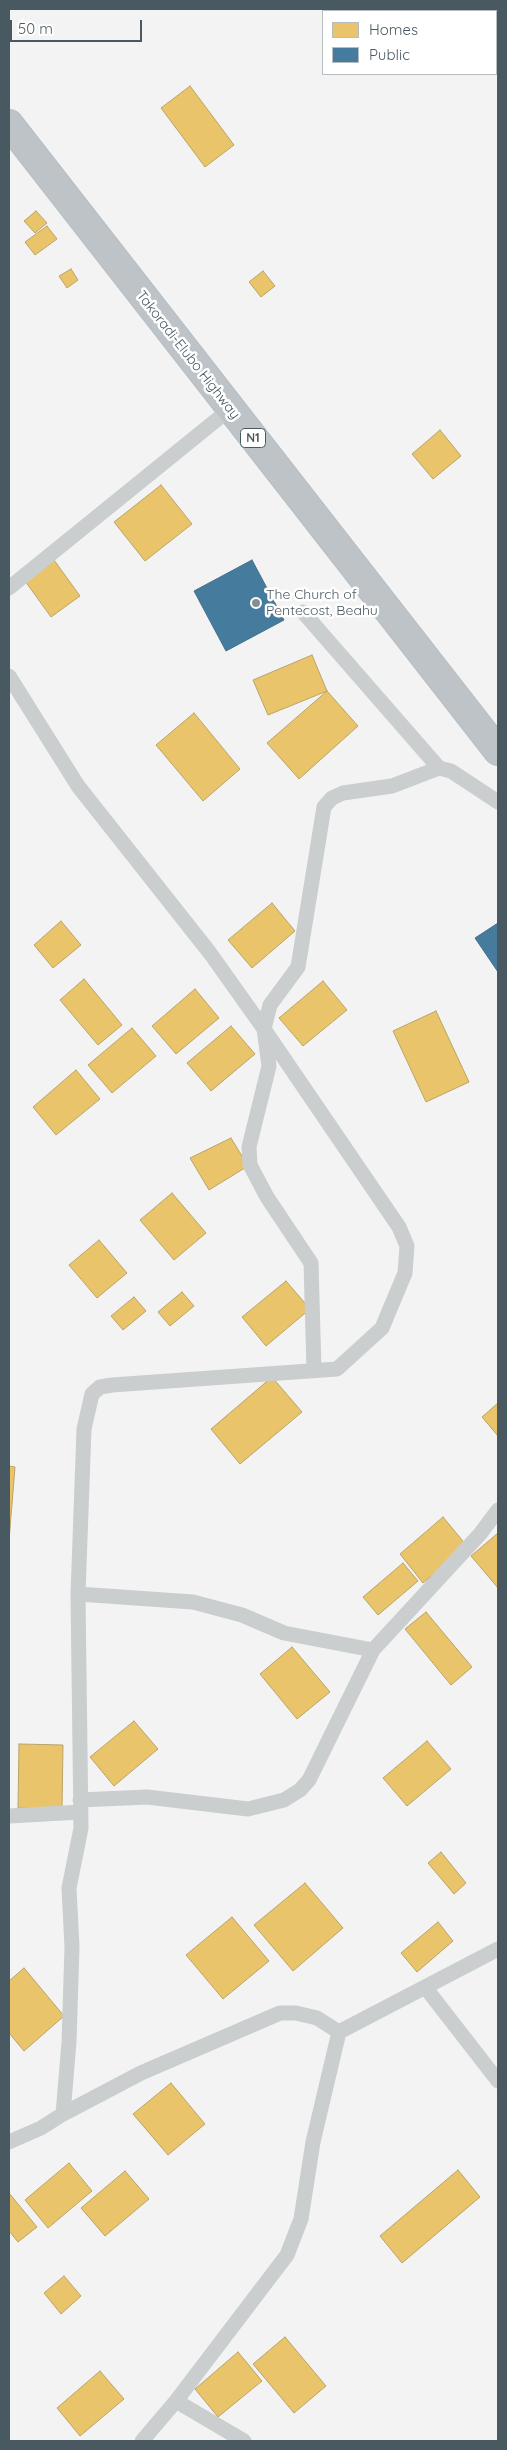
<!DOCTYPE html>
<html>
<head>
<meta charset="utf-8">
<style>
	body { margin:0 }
	#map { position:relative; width:507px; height:2450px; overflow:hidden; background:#f3f3f3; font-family:Quicksand,sans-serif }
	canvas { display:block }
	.frame { position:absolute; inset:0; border:10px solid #495961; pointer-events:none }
	.legend { position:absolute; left:322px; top:10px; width:175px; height:65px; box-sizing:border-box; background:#fff; border:1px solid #b6bdc0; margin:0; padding:6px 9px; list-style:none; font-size:15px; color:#495961 }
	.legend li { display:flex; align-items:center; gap:10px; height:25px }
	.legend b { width:25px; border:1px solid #b6bdc0 }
	.scale { position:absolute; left:10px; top:20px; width:132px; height:22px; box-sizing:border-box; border:2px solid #495961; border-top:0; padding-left:6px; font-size:15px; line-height:18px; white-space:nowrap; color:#495961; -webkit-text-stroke:4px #fff; paint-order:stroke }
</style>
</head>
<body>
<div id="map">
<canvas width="507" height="2450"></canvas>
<div class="frame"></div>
<ul class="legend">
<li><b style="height:14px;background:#e9c46a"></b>Homes</li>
<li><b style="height:14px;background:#457b9d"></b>Public</li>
</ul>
<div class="scale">50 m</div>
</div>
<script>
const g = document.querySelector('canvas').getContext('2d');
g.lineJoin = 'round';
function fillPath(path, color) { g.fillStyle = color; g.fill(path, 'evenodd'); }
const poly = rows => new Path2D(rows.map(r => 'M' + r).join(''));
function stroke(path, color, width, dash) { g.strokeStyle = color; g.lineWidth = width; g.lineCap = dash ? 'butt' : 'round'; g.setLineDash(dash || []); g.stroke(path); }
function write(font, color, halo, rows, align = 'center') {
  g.font = font + ' Quicksand,sans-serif'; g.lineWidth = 5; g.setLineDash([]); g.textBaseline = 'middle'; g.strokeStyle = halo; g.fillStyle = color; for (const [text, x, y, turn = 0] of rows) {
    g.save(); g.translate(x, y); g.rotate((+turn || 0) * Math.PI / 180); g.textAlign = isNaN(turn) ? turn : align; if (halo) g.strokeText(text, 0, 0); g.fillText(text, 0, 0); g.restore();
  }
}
const homes = poly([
	[190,86,234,145,205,167,161,108,190,86],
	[36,211,47,223,35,233,24,221,36,211],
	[47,226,57,239,35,255,25,242,47,226],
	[71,269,78,280,67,288,59,276,71,269],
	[263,271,275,286,261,297,249,282,263,271],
	[440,430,461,456,433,479,412,454,440,430],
	[161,485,192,524,145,561,114,522,161,485],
	[54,560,80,596,51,617,25,581,54,560],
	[312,655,327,691,268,715,253,680,312,655],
	[327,691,358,726,299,779,267,743,327,691],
	[194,713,240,769,203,801,156,745,194,713],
	[272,903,295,931,252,968,228,940,272,903],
	[61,921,81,945,53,968,34,945,61,921],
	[84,979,122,1025,98,1045,60,1000,84,979],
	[323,981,347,1010,303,1046,279,1018,323,981],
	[195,989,219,1018,176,1054,152,1026,195,989],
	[436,1011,469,1082,426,1102,393,1031,436,1011],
	[231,1026,255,1054,211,1091,187,1063,231,1026],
	[132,1028,156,1056,112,1093,88,1065,132,1028],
	[76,1070,100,1099,56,1135,33,1107,76,1070],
	[231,1138,248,1166,209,1190,190,1158,231,1138],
	[172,1193,206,1233,174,1260,140,1220,172,1193],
	[99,1240,127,1273,97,1298,69,1265,99,1240],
	[286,1281,310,1309,266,1346,242,1317,286,1281],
	[182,1292,194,1306,170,1326,158,1312,182,1292],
	[134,1297,146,1311,123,1330,111,1316,134,1297],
	[272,1377,302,1412,240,1464,211,1429,272,1377],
	[498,1403,498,1436,482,1417,498,1403],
	[9,1466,15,1467,9,1541,9,1466],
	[443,1517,467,1546,423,1583,400,1554,443,1517],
	[498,1533,498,1588,471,1556,498,1533],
	[403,1563,418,1581,378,1615,363,1597,403,1563],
	[426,1612,472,1667,451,1685,405,1629,426,1612],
	[292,1647,330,1692,297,1719,260,1674,292,1647],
	[134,1721,158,1749,114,1786,90,1757,134,1721],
	[427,1741,451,1769,407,1806,383,1778,427,1741],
	[19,1744,63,1745,62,1809,18,1808,19,1744],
	[441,1852,466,1883,454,1894,428,1863,441,1852],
	[305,1883,343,1928,293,1971,254,1925,305,1883],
	[232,1917,269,1961,223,1999,186,1955,232,1917],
	[438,1922,453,1941,417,1972,401,1953,438,1922],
	[24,1968,64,2016,24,2051,9,2033,9,1981,24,1968],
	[171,2083,205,2124,168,2155,133,2114,171,2083],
	[69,2163,92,2191,48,2228,25,2200,69,2163],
	[458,2170,480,2197,402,2263,380,2236,458,2170],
	[125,2171,149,2199,105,2236,81,2208,125,2171],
	[9,2193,37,2227,18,2242,9,2231,9,2193],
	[64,2276,81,2296,61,2314,44,2293,64,2276],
	[285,2337,326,2386,294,2413,253,2364,285,2337],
	[238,2352,262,2381,218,2417,195,2389,238,2352],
	[100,2371,124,2399,80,2436,57,2408,100,2371]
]);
fillPath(homes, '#e9c46a');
stroke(homes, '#b9a467', 1);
const public = poly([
	[252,560,284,620,226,651,194,591,252,560],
	[498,923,498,972,475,938,498,923]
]);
fillPath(public, '#457b9d');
stroke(public, '#46718b', 1);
const highway = poly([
	[9,124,498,751]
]);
stroke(highway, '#b7bec3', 30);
stroke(poly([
	[9,588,230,409],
	[303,612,439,768],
	[9,676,78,786,210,953,264,1029,399,1227,407,1246,405,1273,382,1328,337,1369,112,1385,100,1387,92,1394,84,1429,78,1594,81,1828,69,1888,72,1947,69,2042,63,2114,41,2128,9,2142],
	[314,1370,311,1263,267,1197,250,1165,249,1147,269,1066,264,1029,270,1005,298,967,324,807,332,798,343,793,392,786,439,768,451,771,498,802],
	[78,1594,193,1602,242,1615,284,1633,373,1650],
	[80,1800,147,1797,248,1809,284,1800,300,1790,309,1780,373,1650,480,1534,498,1510],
	[9,1816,81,1812],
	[425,1987,498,2081],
	[63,2114,141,2073,280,2013,296,2013,317,2018,339,2032],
	[176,2401,244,2441],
	[142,2441,176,2401,287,2255,301,2219,313,2142,339,2032,498,1949]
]), '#cacecf', 15);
stroke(highway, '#bdc3c7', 28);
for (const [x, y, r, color] of [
	[256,603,5,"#848f94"]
]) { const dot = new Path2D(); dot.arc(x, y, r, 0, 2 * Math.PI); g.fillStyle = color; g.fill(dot); stroke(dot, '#fff', 2); }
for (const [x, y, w] of [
	[253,438,25]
]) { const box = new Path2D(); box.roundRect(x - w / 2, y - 9.5, w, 19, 4); g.fillStyle = '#fff'; g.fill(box); stroke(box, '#495961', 1); }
write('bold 12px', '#495961', null, [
	["N1",253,438]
]);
write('14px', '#495961', '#fff', [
	["Takoradi-Elubo Highway",188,355,52]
]);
write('14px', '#495961', '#fff', [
	["The Church of",266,595],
	["Pentecost, Beahu",266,611]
], 'left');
</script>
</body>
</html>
